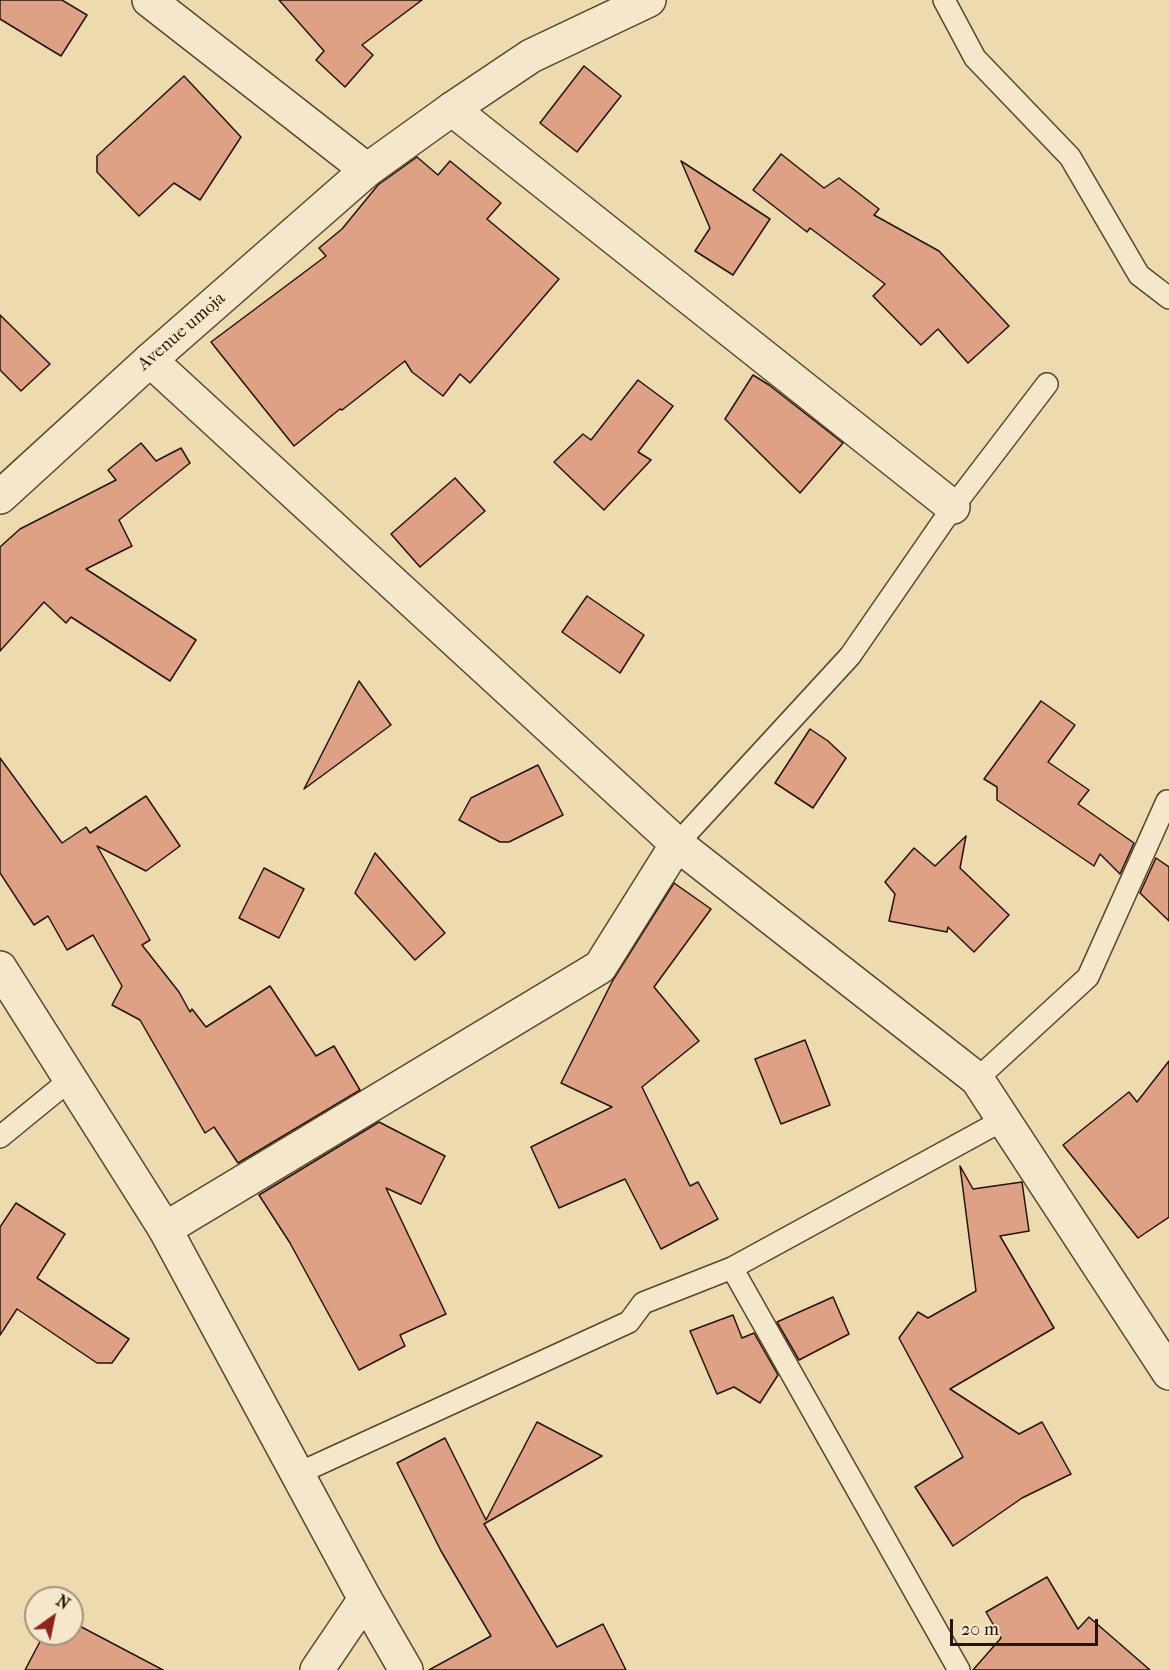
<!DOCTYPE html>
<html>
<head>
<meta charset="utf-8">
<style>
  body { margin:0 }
  #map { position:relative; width:1169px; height:1670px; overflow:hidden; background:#eedaaf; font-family:"IM FELL French Canon",serif }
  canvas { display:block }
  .north { position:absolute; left:24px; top:1586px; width:60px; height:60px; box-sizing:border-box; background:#f4e7cb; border:2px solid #a1937c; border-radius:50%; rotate:33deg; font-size:16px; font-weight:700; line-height:24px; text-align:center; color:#251406 }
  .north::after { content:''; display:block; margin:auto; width:21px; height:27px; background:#8f2418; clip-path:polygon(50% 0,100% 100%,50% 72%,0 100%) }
  .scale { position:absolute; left:950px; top:1619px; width:148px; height:27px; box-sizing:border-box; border:3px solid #251406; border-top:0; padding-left:8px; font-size:18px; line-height:21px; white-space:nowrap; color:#251406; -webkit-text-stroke:4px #f4e7cb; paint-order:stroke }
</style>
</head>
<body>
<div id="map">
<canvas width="1169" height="1670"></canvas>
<div class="north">N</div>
<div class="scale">20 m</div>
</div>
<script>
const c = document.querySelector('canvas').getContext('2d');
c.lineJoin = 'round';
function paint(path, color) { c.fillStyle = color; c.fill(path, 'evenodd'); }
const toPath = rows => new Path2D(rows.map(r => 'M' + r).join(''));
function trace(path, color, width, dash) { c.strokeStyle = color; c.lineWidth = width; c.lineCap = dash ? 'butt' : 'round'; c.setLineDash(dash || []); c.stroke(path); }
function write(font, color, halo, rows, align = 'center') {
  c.font = font + ' "IM FELL French Canon",serif'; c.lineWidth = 5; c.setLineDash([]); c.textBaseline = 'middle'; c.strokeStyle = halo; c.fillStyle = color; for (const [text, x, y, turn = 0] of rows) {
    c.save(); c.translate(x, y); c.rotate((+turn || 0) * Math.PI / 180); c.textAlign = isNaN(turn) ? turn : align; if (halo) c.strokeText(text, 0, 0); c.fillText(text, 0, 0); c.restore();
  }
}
const building = toPath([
  [0,0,62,0,87,15,61,56,0,19,0,0],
  [279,0,422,0,362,45,373,55,345,87,316,60,324,51,279,0],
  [584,66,621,96,577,152,540,123,584,66],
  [184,76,241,137,200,200,174,183,139,216,97,172,97,156,184,76],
  [781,154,824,188,839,178,879,209,874,215,939,251,1009,326,968,363,938,329,921,345,873,296,885,284,810,228,807,232,753,190,781,154],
  [417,157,438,175,450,161,501,203,487,219,559,279,470,383,460,374,443,396,412,372,405,361,342,410,340,409,294,446,211,342,326,256,319,248,342,229,378,185,417,157],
  [681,161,770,219,733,275,695,251,710,228,681,161],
  [0,315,50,364,21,391,0,370,0,315],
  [753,375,769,385,843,443,800,493,725,419,753,375],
  [638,380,673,406,638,452,651,460,604,510,554,462,583,434,591,440,638,380],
  [141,443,156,461,181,448,190,463,119,520,132,546,86,569,196,640,170,681,71,617,66,623,44,602,0,651,0,547,20,529,116,480,108,470,141,443],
  [455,478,485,511,420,567,391,534,455,478],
  [587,596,644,635,620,673,562,632,587,596],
  [359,681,391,725,304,789,359,681],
  [1041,701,1075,725,1048,762,1089,790,1078,804,1134,843,1120,874,1100,854,1094,866,997,800,997,787,984,779,1041,701],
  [810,729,828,741,846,758,813,808,775,783,810,729],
  [0,758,62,843,86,827,90,833,146,796,180,846,146,871,97,846,150,940,142,945,179,992,190,1012,192,1009,206,1027,270,986,316,1056,334,1046,360,1090,238,1163,214,1127,205,1133,140,1020,112,1005,122,986,93,935,67,950,48,916,34,925,0,873,0,758],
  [538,765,563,815,509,842,500,842,459,820,471,798,538,765],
  [966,836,960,868,1009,915,974,952,948,927,947,932,889,921,895,894,885,882,914,848,935,866,966,836],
  [375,853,445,933,415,960,355,893,375,853],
  [1156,858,1169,867,1169,921,1140,893,1156,858],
  [264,868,304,889,279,938,239,918,264,868],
  [674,883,711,909,654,987,699,1041,642,1087,690,1186,698,1182,718,1219,661,1249,625,1179,559,1208,531,1147,612,1107,561,1083,613,980,674,883],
  [805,1040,830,1105,781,1124,755,1059,805,1040],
  [1169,1061,1169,1217,1138,1238,1063,1145,1129,1092,1137,1102,1169,1061],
  [379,1122,445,1156,421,1204,386,1188,446,1314,400,1335,405,1346,359,1370,290,1243,259,1195,379,1122],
  [960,1166,973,1189,1022,1182,1029,1231,1000,1236,1054,1328,950,1389,1019,1434,1042,1422,1071,1474,1022,1498,953,1546,915,1487,963,1457,899,1338,918,1312,928,1318,976,1291,960,1166],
  [16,1203,65,1234,37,1278,129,1339,112,1363,97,1363,17,1309,0,1335,0,1227,16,1203],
  [833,1297,849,1334,799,1360,777,1322,833,1297],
  [733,1315,742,1338,754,1333,778,1375,760,1403,734,1387,717,1394,690,1331,733,1315],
  [537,1422,602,1456,484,1524,557,1647,603,1624,626,1670,429,1670,491,1636,441,1551,397,1463,445,1438,486,1520,537,1422],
  [1047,1577,1078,1629,1089,1617,1150,1670,973,1670,1001,1638,986,1612,1047,1577],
  [72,1622,163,1670,25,1670,44,1634,72,1634,72,1622]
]);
paint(building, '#dea186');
trace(building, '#251406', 1.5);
const service = toPath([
  [944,0,975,58,1070,157,1139,275,1169,298],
  [677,844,850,656,953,507,1047,384],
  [977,1079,1088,977,1167,801],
  [0,1137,71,1079],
  [732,1268,959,1670],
  [297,1474,629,1322,643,1303,732,1268,1003,1120]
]);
const minor = toPath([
  [149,0,367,170],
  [452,109,953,507],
  [150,360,677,844,977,1079,1169,1373],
  [165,1229,600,967,677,844],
  [317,1670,365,1599]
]);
const tertiary = toPath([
  [0,497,150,360,367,170,452,109,531,56,649,0],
  [0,968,165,1229,365,1599,406,1670]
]);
trace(service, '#574630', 24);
trace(minor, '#574630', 36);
trace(tertiary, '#574630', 36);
trace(service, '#f4e7cb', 21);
trace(minor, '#f4e7cb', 33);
trace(tertiary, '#f4e7cb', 33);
write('18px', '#251406', '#f4e7cb', [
  ["Avenue umoja",182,332,-41]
]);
</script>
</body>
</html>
